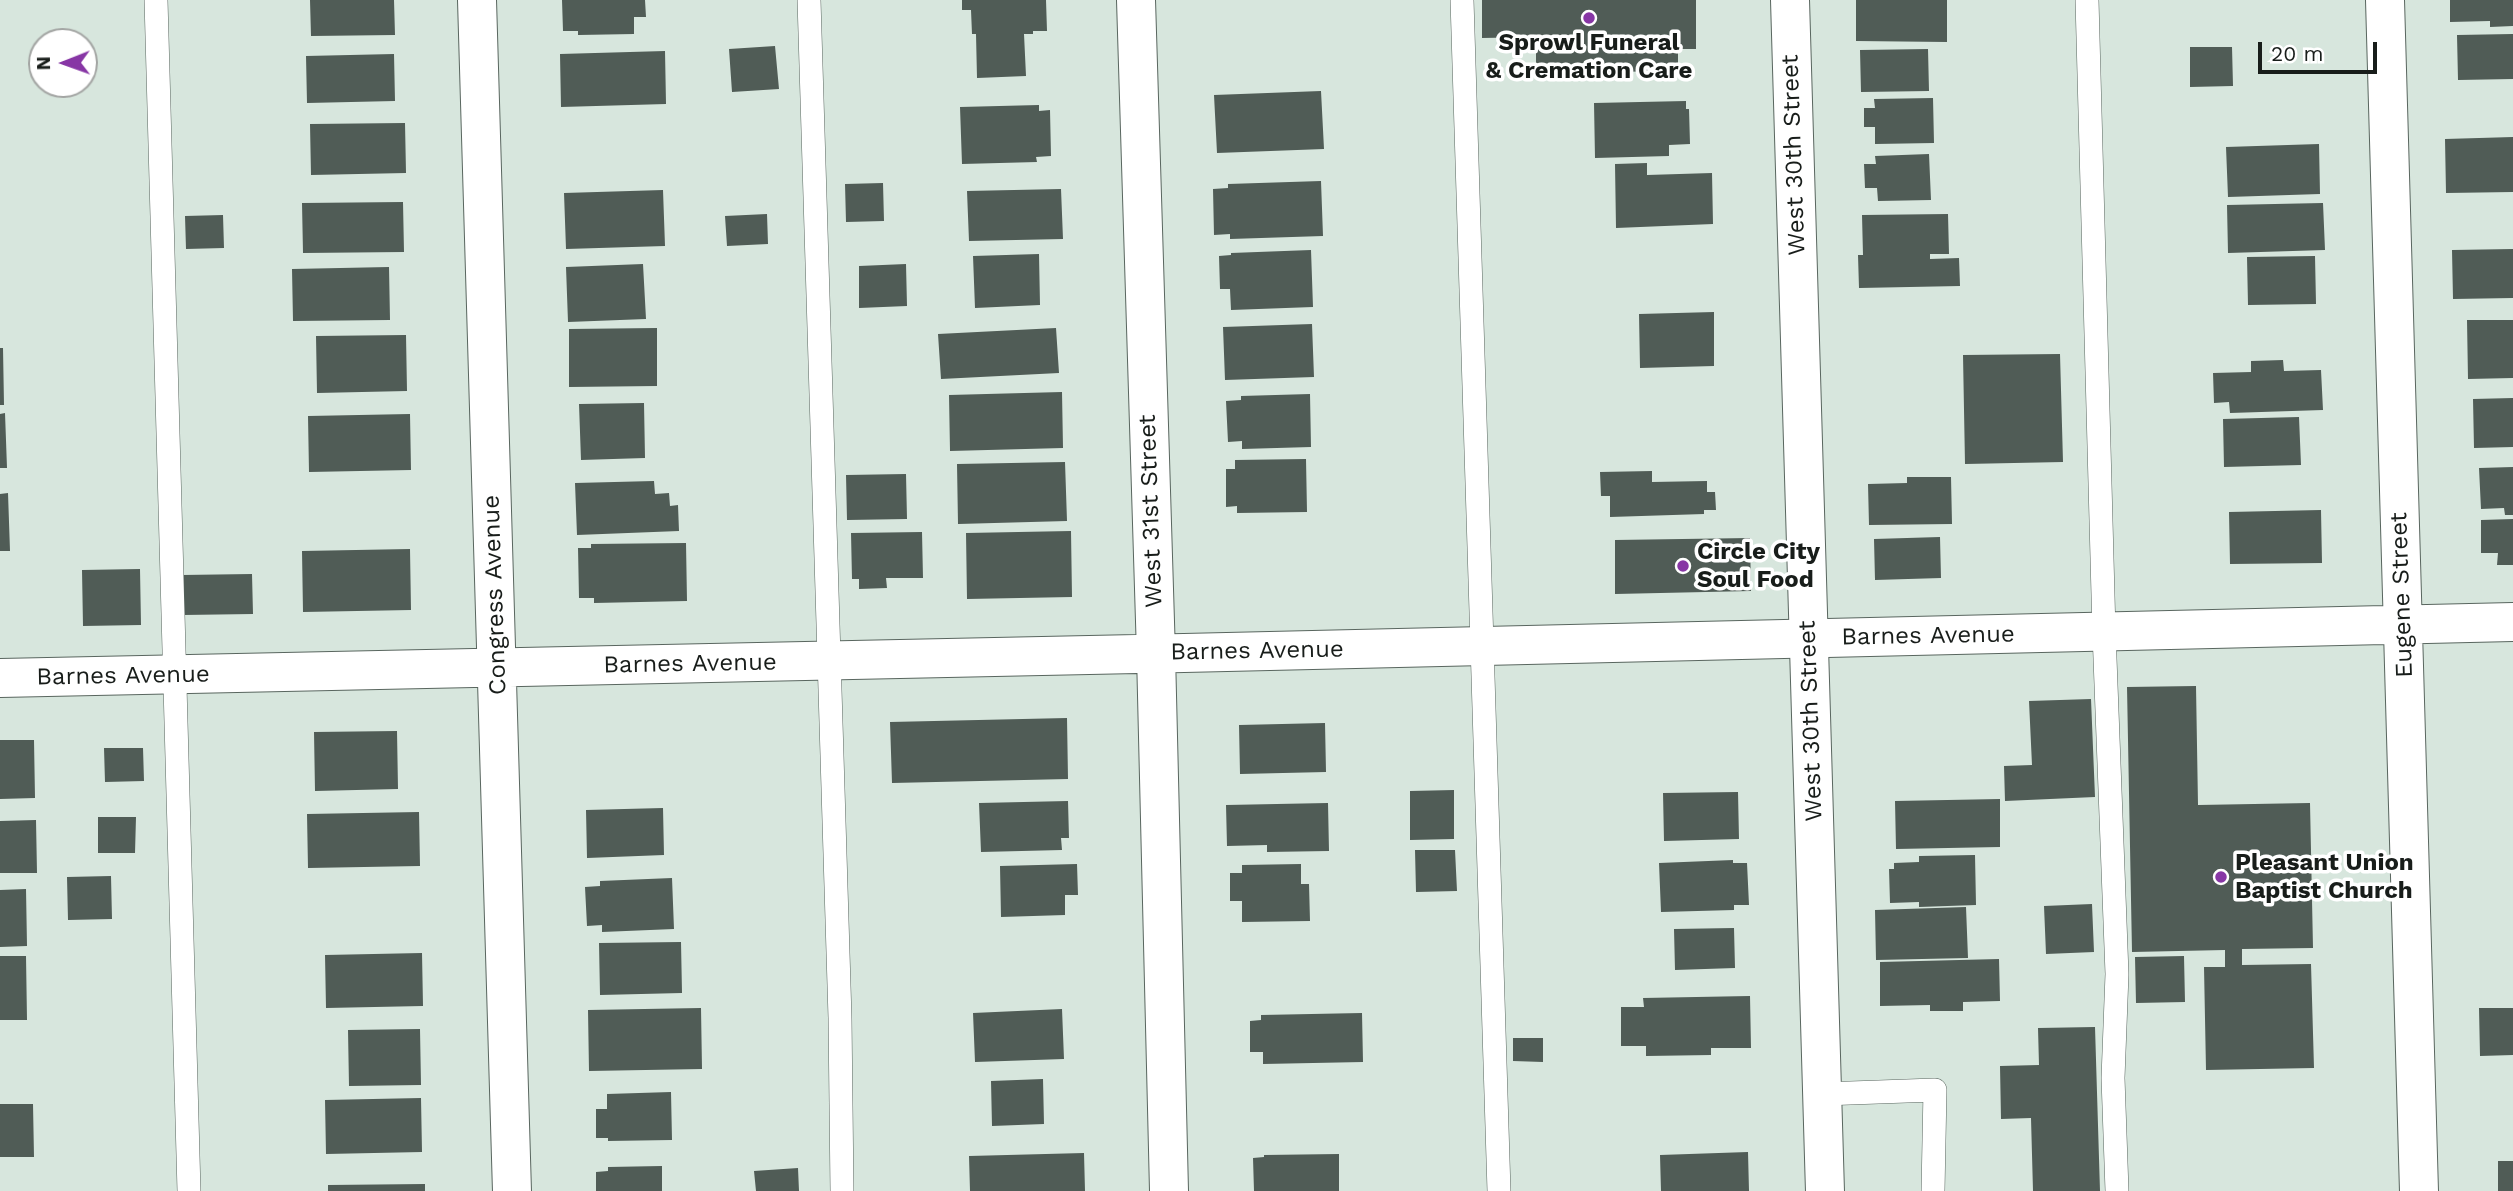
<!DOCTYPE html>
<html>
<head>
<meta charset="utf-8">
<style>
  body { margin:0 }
  #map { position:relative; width:2513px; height:1191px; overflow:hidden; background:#d7e6dd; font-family:"Work Sans",sans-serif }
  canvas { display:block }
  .north { position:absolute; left:28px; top:28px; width:70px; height:70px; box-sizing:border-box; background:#fff; border:2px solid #a3a5a3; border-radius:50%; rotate:269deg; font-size:19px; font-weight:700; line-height:28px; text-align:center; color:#181d1a }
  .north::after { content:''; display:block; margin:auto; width:24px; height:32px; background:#8736a5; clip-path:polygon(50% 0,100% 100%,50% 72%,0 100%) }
  .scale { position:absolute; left:2258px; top:42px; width:119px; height:32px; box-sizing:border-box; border:4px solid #181d1a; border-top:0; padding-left:9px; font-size:21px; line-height:24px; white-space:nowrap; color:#181d1a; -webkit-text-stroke:5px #fff; paint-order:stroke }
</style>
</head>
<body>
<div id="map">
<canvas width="2513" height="1191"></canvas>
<div class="north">N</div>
<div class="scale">20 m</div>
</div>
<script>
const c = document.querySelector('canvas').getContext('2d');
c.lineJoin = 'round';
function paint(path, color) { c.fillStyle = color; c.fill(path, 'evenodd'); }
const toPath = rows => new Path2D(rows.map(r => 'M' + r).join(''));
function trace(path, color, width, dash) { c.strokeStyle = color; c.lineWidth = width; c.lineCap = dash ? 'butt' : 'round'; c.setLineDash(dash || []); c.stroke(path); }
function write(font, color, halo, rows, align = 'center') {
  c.font = font + ' "Work Sans",sans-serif'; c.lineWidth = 7; c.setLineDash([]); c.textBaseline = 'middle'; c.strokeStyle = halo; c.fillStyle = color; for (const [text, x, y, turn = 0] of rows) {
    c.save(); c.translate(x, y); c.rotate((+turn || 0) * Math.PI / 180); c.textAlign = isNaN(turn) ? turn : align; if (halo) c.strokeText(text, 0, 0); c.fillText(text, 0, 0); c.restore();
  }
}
paint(toPath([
  [310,0,394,0,395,35,311,36],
  [562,0,645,0,646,17,634,17,634,34,578,35,578,31,563,31],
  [962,0,1046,0,1047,31,1033,31,1033,34,1024,34,1026,76,977,78,976,34,972,34,971,10,962,10],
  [1482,0,1696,0,1696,49,1678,49,1678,71,1536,73,1536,37,1482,38],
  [1856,0,1947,0,1947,42,1856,41],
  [2450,0,2513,0,2513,26,2490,27,2490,21,2450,22],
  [2513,34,2513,79,2458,80,2457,35],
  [775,46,779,89,732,92,729,49],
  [2190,47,2232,47,2233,86,2190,87],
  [1928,49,1929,91,1861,92,1860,50],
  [665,51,666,104,561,107,560,54],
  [394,54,395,101,307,103,306,56],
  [1321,91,1324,149,1217,153,1214,95],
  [1933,98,1934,143,1875,144,1875,127,1864,127,1864,108,1875,108,1874,99],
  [1686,101,1686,109,1689,109,1690,144,1669,145,1669,156,1595,158,1594,103],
  [1039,105,1039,111,1050,110,1051,156,1036,157,1037,162,962,164,960,107],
  [405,123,406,173,311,175,310,124],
  [2513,137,2513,192,2446,193,2445,139],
  [2319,144,2320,194,2228,197,2226,147],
  [1929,154,1931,200,1878,201,1877,188,1865,188,1864,164,1876,164,1875,156],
  [1647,163,1647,175,1712,173,1713,224,1616,228,1615,164],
  [1321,181,1323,236,1230,239,1230,234,1214,235,1213,189,1228,188,1228,184],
  [883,183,884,221,846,222,845,184],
  [1061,189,1063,239,969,241,967,191],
  [663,190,665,246,566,249,564,193],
  [403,202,404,252,303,253,302,203],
  [2323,203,2325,250,2228,253,2227,205],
  [767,214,768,244,727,246,725,216],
  [1948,214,1949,254,1930,254,1930,259,1959,258,1960,286,1859,288,1858,255,1863,255,1862,215],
  [223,215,224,248,186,249,185,216],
  [2513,249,2513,298,2453,299,2452,250],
  [1311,250,1313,307,1231,310,1230,289,1220,289,1219,256,1231,255,1231,253],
  [1039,254,1040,305,975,308,973,256],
  [2315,256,2316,304,2248,305,2247,257],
  [643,264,646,319,568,322,566,267],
  [906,264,907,306,859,308,859,266],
  [389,267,390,320,293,321,292,269],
  [1714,312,1714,366,1640,368,1639,314],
  [2467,320,2513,320,2513,378,2468,379],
  [1312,324,1314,377,1225,380,1223,327],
  [657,328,657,386,569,387,569,329],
  [1056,328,1059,373,941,379,938,334],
  [406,335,407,391,317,393,316,336],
  [0,348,3,348,4,405,0,405],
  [2060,354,2063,462,1965,464,1963,355],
  [2283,360,2284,371,2321,370,2323,410,2230,413,2229,402,2214,403,2213,373,2251,372,2251,361],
  [1062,392,1063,448,950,451,949,395],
  [1310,394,1311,447,1242,449,1242,441,1228,442,1226,401,1241,400,1241,396],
  [2513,398,2513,447,2474,448,2473,399],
  [644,403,645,458,581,460,579,404],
  [5,413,7,468,0,468,0,414],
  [410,414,411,470,309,472,308,416],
  [2299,417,2301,465,2224,467,2223,419],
  [1306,459,1307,512,1237,513,1237,506,1226,507,1226,469,1235,469,1235,460],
  [1065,462,1067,521,958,524,957,464],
  [2513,467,2513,515,2505,515,2504,508,2481,509,2479,468],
  [1652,471,1652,482,1707,481,1707,492,1715,492,1716,510,1704,510,1704,514,1610,517,1610,496,1601,496,1600,472],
  [906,474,907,519,847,520,846,475],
  [1907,477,1951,477,1952,524,1869,525,1868,484,1907,483],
  [654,481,655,494,669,493,670,506,678,505,679,531,577,535,575,483],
  [8,493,10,551,0,551,0,494],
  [2321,510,2322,563,2230,564,2229,512],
  [2513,519,2513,565,2497,565,2498,553,2481,553,2481,520],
  [1071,531,1072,597,967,599,966,533],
  [922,532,923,578,886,578,887,588,859,589,859,579,852,579,851,533],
  [1940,537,1941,578,1875,580,1874,539],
  [1750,538,1751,591,1615,594,1615,540],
  [686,543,687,601,594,603,594,598,579,598,578,548,591,548,591,544],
  [410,549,411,610,303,612,302,551],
  [140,569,141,625,83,626,82,570],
  [252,574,253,614,183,615,182,575],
  [2196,686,2198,805,2310,803,2313,948,2242,949,2242,965,2311,964,2314,1068,2206,1070,2204,967,2225,967,2225,950,2132,952,2127,687],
  [2091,699,2095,797,2005,801,2004,766,2032,765,2029,701],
  [1067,718,1068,779,892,783,890,722],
  [1325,723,1326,772,1240,774,1239,725],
  [397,731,398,789,315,791,314,732],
  [0,740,34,740,35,798,0,799],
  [104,748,143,748,144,781,105,782],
  [1454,790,1454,839,1410,840,1410,791],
  [1738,792,1739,839,1664,841,1663,793],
  [2000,799,2000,847,1896,849,1895,801],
  [1068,801,1069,838,1061,838,1062,850,981,852,979,803],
  [1328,803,1329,851,1267,852,1267,845,1227,846,1226,805],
  [663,808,664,855,587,858,586,810],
  [419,812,420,866,308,868,307,814],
  [98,817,136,817,135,853,98,853],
  [36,820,37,873,0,873,0,821],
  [1415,850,1455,850,1457,891,1416,892],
  [1975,855,1976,905,1919,907,1919,902,1890,903,1889,869,1894,869,1894,863,1919,862,1919,856],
  [1733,860,1733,863,1747,863,1749,905,1734,905,1734,910,1661,912,1659,863],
  [1077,864,1078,895,1065,895,1065,915,1001,917,1000,866],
  [1301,864,1301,884,1309,884,1310,921,1242,922,1242,901,1230,901,1230,873,1242,873,1242,865],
  [111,876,112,919,68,920,67,877],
  [672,878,674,929,602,932,602,925,587,926,585,887,600,886,600,881],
  [26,889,27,946,0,947,0,890],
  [2092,904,2094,952,2046,954,2044,906],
  [1966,907,1968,958,1876,960,1875,910],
  [1734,928,1735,968,1675,970,1674,929],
  [681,942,682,993,600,995,599,943],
  [422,953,423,1006,326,1008,325,955],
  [0,956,26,956,27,1020,0,1020],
  [2184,956,2185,1002,2136,1003,2135,957],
  [1999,959,2000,1001,1963,1002,1963,1011,1930,1011,1930,1005,1880,1006,1880,962],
  [1750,996,1751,1048,1711,1048,1711,1055,1646,1056,1646,1046,1621,1046,1621,1007,1644,1007,1643,998],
  [701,1008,702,1069,589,1071,588,1010],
  [2479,1008,2513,1008,2513,1055,2480,1056],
  [1062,1009,1064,1059,975,1062,973,1013],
  [1362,1013,1363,1062,1263,1064,1263,1052,1250,1052,1250,1021,1261,1020,1261,1015],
  [2095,1027,2100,1191,2033,1191,2031,1118,2001,1119,2000,1066,2039,1065,2038,1028],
  [420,1029,421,1085,349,1086,348,1030],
  [1513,1038,1543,1038,1543,1062,1513,1061],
  [1043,1079,1044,1124,992,1126,991,1081],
  [671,1092,672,1140,608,1141,608,1138,596,1138,596,1109,607,1109,607,1094],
  [421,1098,422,1152,326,1154,325,1100],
  [0,1104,33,1104,34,1157,0,1157],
  [1748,1152,1749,1191,1661,1191,1660,1155],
  [1084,1153,1085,1191,970,1191,969,1156],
  [1339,1154,1339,1191,1254,1191,1253,1158,1264,1157,1264,1155],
  [2498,1161,2513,1161,2513,1191,2498,1191],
  [662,1166,662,1191,596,1191,596,1172,608,1171,608,1167],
  [798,1168,799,1191,756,1191,754,1171],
  [425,1184,425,1191,328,1191,328,1185]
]), '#505c56');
const service = toPath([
  [156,0,189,1191],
  [809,0,840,1018,842,1191],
  [1462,0,1499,1191],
  [2087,0,2104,632,2117,974,2113,1078,2117,1191],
  [1822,1094,1935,1090,1933,1191]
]);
const minor = toPath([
  [477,0,512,1191],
  [1136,0,1156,654,1169,1191],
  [2385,0,2419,1191],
  [0,678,1184,653,2513,622]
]);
const secondary = toPath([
  [1790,0,1825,1191]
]);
trace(service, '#59665f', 24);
trace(minor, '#59665f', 40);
trace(secondary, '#59665f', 40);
trace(service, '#fff', 23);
trace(minor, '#fff', 38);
trace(secondary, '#fff', 38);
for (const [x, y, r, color] of [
  [1589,18,7,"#8736a5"],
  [1683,566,7,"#8736a5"],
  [2221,877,7,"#8736a5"]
]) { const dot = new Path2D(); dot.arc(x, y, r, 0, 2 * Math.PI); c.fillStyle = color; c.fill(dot); trace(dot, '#fff', 2.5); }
write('bold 24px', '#181d1a', '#fff', [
  ["Sprowl Funeral",1589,43,"center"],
  ["& Cremation Care",1589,71,"center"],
  ["Circle City",1697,552],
  ["Soul Food",1697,580],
  ["Pleasant Union",2235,863],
  ["Baptist Church",2235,891]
], 'left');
write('24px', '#181d1a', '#fff', [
  ["West 30th Street",1794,155,-92],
  ["West 31st Street",1151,511,-92],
  ["Congress Avenue",495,595,-92],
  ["Eugene Street",2402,595,-92],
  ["Barnes Avenue",1928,636,-1],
  ["Barnes Avenue",1257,651,-1],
  ["Barnes Avenue",690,664,-1],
  ["Barnes Avenue",123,676,-1],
  ["West 30th Street",1811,721,-92]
]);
</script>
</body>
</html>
